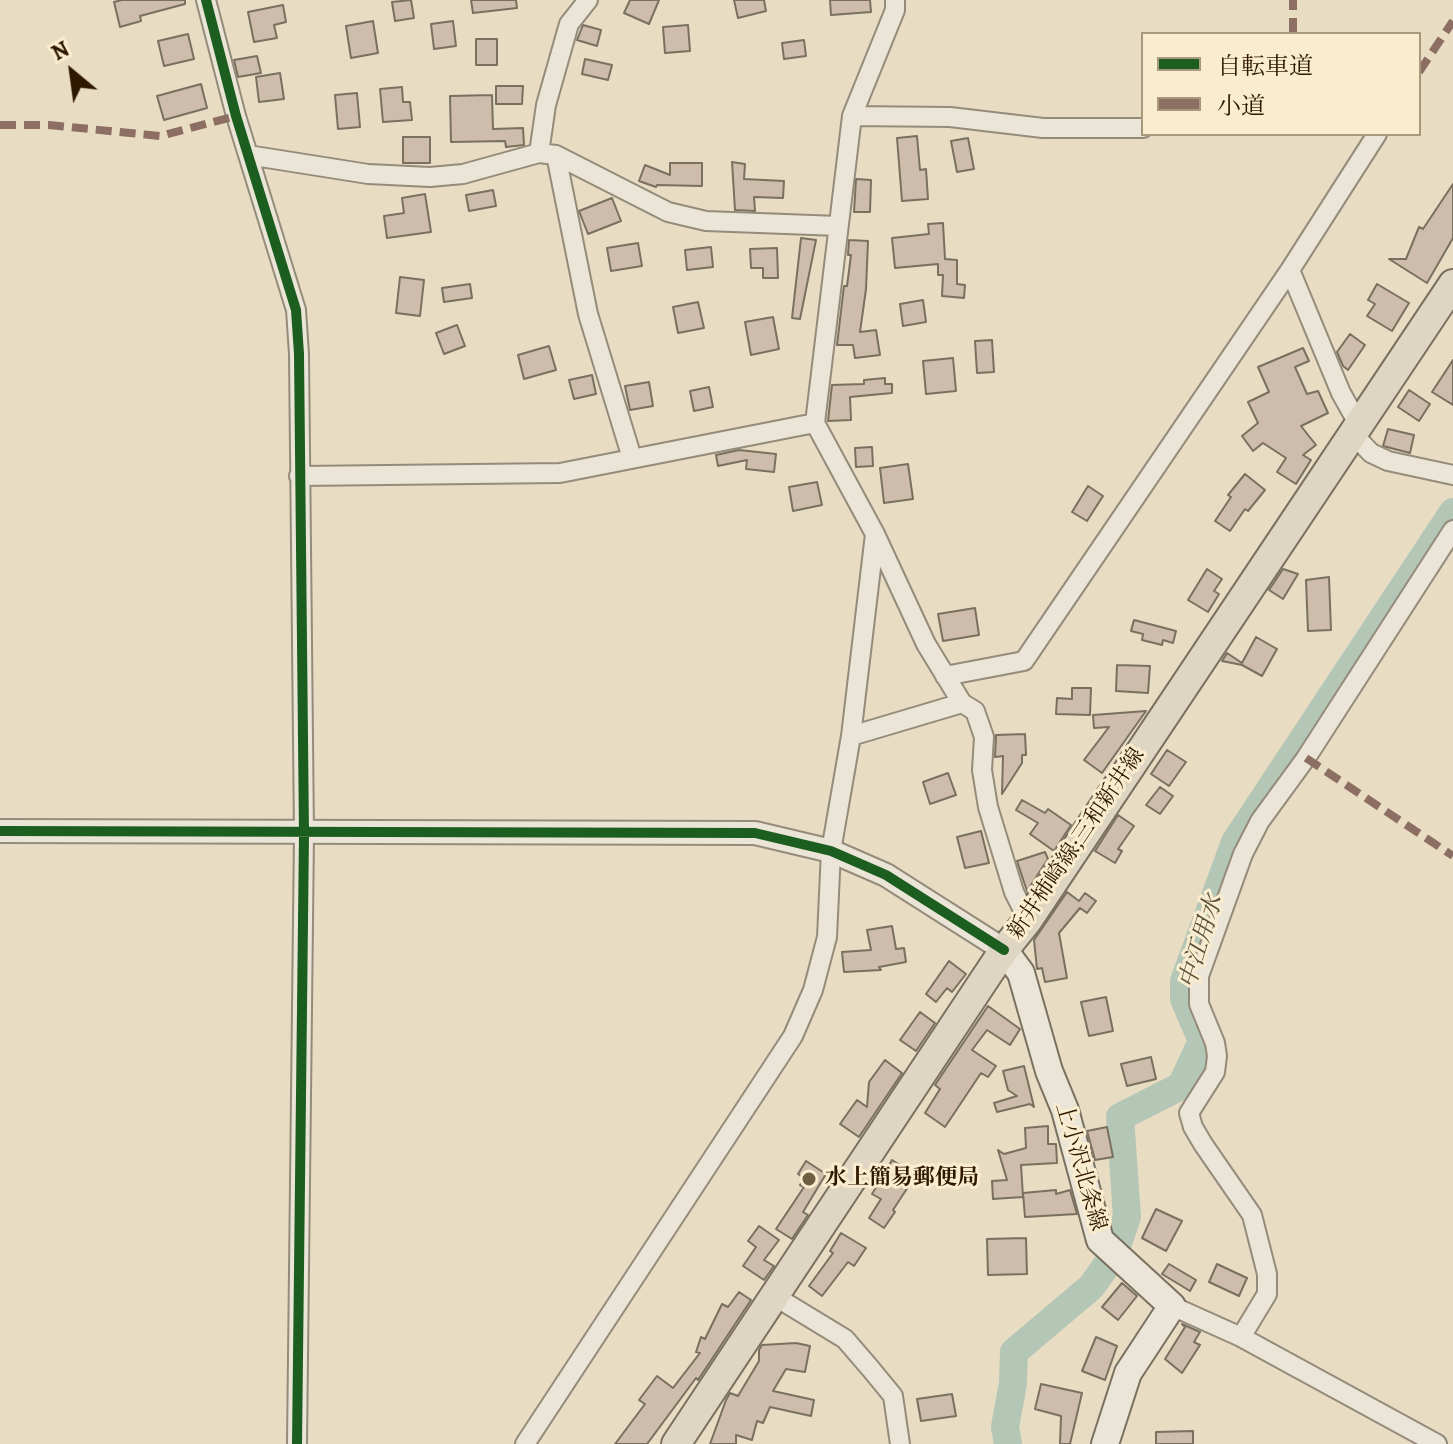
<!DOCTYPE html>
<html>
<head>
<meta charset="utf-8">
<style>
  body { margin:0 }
  #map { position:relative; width:1453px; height:1444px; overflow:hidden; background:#e8dcc3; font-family:Alegreya,"Noto Serif JP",serif }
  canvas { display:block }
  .legend { position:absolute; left:1141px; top:32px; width:280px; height:104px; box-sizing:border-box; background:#faecce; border:2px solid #a8987c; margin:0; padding:10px 14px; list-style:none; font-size:24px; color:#2e1900 }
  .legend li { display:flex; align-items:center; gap:16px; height:40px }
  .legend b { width:40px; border:2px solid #a8987c }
  .north { position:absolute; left:32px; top:32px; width:80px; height:80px; -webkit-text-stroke:6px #faecce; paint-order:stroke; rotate:331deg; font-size:22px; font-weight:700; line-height:32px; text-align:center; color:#2e1900 }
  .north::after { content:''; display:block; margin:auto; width:28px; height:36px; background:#2e1900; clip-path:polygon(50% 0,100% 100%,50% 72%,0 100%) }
</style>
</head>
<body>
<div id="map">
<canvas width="1453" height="1444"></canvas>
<ul class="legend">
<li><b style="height:10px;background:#1b5e20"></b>自転車道</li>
<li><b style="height:10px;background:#8d6e63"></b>小道</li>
</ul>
<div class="north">N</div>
</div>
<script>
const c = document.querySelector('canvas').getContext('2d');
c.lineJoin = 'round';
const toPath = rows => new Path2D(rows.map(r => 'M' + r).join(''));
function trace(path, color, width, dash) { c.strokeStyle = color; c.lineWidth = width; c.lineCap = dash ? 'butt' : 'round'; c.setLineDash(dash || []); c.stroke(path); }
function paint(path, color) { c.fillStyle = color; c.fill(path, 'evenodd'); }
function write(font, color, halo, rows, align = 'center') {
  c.font = font + ' Alegreya,"Noto Serif JP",serif'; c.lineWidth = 6; c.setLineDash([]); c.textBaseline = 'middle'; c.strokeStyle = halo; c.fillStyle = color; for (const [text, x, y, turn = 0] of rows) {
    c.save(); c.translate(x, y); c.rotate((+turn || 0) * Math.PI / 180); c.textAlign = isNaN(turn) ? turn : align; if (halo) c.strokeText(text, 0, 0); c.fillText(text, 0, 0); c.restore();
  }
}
trace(toPath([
  [1008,1444,1005,1427,1013,1383,1014,1352,1091,1287,1114,1255,1127,1217,1120,1117,1181,1086,1202,1041,1184,999,1184,981,1235,842,1453,512]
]), '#b4c6b5', 28);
const building = toPath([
  [122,0,185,0,185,4,140,16,141,21,120,27,114,2,122,0],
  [411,0,414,18,395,21,392,2,411,0],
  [471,0,516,0,517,8,473,13,471,0],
  [630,0,659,0,649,24,624,13,630,0],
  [734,0,764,0,766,11,738,18,734,0],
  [830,0,870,0,871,12,831,15,830,0],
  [283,5,286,22,274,25,277,38,254,42,248,12,283,5],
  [373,21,378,53,351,58,346,26,373,21],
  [453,21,456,46,434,49,431,24,453,21],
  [583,25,601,30,597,46,577,40,583,25],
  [688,25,690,51,665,53,663,27,688,25],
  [188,34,194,59,164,66,158,41,188,34],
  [476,39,497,39,497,65,476,65,476,39],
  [804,40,806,56,784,59,782,43,804,40],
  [257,56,261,73,238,77,234,60,257,56],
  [585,59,612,65,608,80,582,74,585,59],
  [280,73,284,99,259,102,256,77,280,73],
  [201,84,207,108,164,120,157,96,201,84],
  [496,86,523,86,522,104,496,104,496,86],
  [402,87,403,102,410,102,412,120,383,122,380,89,402,87],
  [357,93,360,127,338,129,335,95,357,93],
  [492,95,493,129,523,128,524,145,506,147,505,141,451,142,450,96,492,95],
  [917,136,920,170,926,169,928,199,902,201,897,138,917,136],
  [403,137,430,137,430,163,403,163,403,137],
  [968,138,974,169,957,172,951,141,968,138],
  [732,162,745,164,744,179,784,181,783,198,754,197,755,211,735,210,732,162],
  [670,163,702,163,702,186,657,185,656,187,639,181,645,165,670,175,670,163],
  [856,179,871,180,870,212,854,212,856,179],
  [1453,184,1453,238,1427,283,1389,259,1406,259,1419,227,1423,229,1453,184],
  [493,190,496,206,469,211,466,195,493,190],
  [425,194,431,232,387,238,384,216,404,213,402,198,425,194],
  [612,198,621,221,588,234,579,211,612,198],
  [943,223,945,259,957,260,957,284,965,285,964,298,942,296,943,275,938,275,938,264,895,268,892,238,929,234,928,224,943,223],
  [801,238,816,240,800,319,792,318,801,238],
  [849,240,868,241,866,289,860,332,876,330,880,355,855,358,853,345,837,345,844,286,847,286,851,255,848,255,849,240],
  [638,243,642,266,611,271,607,248,638,243],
  [711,247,713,267,687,270,685,250,711,247],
  [777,248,778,278,763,278,763,268,751,268,750,249,777,248],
  [400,277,424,280,420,316,396,313,400,277],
  [470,284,472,298,444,302,442,288,470,284],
  [1377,284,1409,303,1392,331,1367,316,1375,304,1368,300,1377,284],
  [923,300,926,322,903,326,900,304,923,300],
  [698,302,704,328,678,333,673,307,698,302],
  [773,317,779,349,751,355,745,322,773,317],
  [457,325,465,346,444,354,436,333,457,325],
  [1350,334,1365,345,1348,370,1343,366,1337,352,1350,334],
  [992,340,994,372,977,373,975,341,992,340],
  [549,346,556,370,524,379,518,355,549,346],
  [1303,348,1309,361,1295,367,1307,394,1318,391,1328,413,1301,426,1316,445,1303,455,1311,460,1296,484,1277,472,1286,458,1263,443,1253,451,1242,436,1258,423,1248,402,1269,392,1258,367,1303,348],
  [953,358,956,391,926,394,923,361,953,358],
  [1453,360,1453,405,1432,392,1453,360],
  [592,375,596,394,574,399,569,380,592,375],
  [885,378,885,384,892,384,892,393,850,397,851,420,828,421,832,385,864,384,864,380,885,378],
  [649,382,653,406,630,410,625,386,649,382],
  [709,387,713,407,694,411,690,391,709,387],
  [1409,390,1430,404,1419,421,1398,407,1409,390],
  [1388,429,1414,435,1410,453,1383,446,1388,429],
  [872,447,873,466,856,467,855,448,872,447],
  [739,450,776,454,774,472,746,469,747,460,718,466,716,455,739,450],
  [908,464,913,499,884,503,880,468,908,464],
  [1245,474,1265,490,1248,511,1245,509,1230,531,1215,521,1231,497,1228,495,1245,474],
  [817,482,822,505,793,511,789,487,817,482],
  [1088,486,1103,496,1087,521,1072,512,1088,486],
  [1207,569,1222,579,1214,591,1219,594,1208,612,1188,600,1207,569],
  [1283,569,1298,574,1283,599,1269,590,1283,569],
  [1329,577,1331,630,1308,631,1306,580,1329,577],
  [975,608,979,635,943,641,938,614,975,608],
  [1134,620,1176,631,1173,643,1163,640,1162,645,1142,640,1143,634,1131,631,1134,620],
  [1256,637,1277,649,1262,676,1242,665,1222,661,1227,653,1242,663,1256,637],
  [1117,665,1150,666,1148,693,1116,691,1117,665],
  [1072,688,1091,688,1090,715,1056,714,1057,698,1072,699,1072,688],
  [1146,711,1102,773,1084,760,1109,727,1094,728,1093,715,1146,711],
  [1025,734,1026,755,1022,755,1022,763,1002,794,1003,756,995,757,996,735,1025,734],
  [1167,750,1186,762,1169,786,1151,774,1167,750],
  [948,773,956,795,930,804,923,782,948,773],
  [1160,787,1173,796,1160,814,1146,805,1160,787],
  [1022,800,1045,813,1048,809,1071,825,1054,851,1030,834,1038,823,1016,810,1022,800],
  [1118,815,1134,826,1118,849,1122,851,1115,863,1095,851,1118,815],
  [981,831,989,863,965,868,957,837,981,831],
  [1045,852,1048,859,1027,891,1017,861,1045,852],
  [1067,892,1079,901,1085,893,1096,901,1087,913,1080,908,1059,933,1067,978,1045,982,1042,968,1037,969,1034,940,1067,892],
  [892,926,896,949,904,948,906,962,879,967,881,970,844,972,842,952,871,950,867,930,892,926],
  [949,961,966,974,952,992,947,988,936,1002,926,994,949,961],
  [1106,997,1113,1031,1089,1036,1081,1002,1106,997],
  [988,1006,1020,1029,1010,1045,987,1030,972,1050,996,1066,988,1077,981,1073,945,1127,925,1113,940,1089,935,1085,988,1006],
  [920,1012,935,1023,916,1051,900,1040,920,1012],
  [1151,1057,1156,1079,1127,1086,1121,1064,1151,1057],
  [885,1060,902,1073,859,1137,840,1124,857,1100,867,1107,869,1082,885,1060],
  [1024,1066,1034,1107,1030,1104,997,1112,994,1103,1017,1096,1008,1090,1003,1071,1024,1066],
  [1048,1126,1048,1144,1056,1144,1057,1163,1021,1165,1023,1197,993,1199,992,1181,1007,1180,998,1150,1004,1154,1026,1148,1025,1128,1048,1126],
  [1107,1127,1113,1157,1095,1160,1087,1131,1107,1127],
  [892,1160,906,1169,901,1178,910,1184,893,1210,895,1212,884,1228,869,1218,881,1199,872,1194,892,1160],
  [806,1161,826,1174,803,1212,808,1215,792,1239,776,1229,804,1187,800,1185,804,1178,798,1174,806,1161],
  [1056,1190,1056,1194,1070,1190,1077,1214,1025,1217,1023,1193,1056,1190],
  [1156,1209,1182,1221,1166,1251,1142,1238,1156,1209],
  [759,1226,779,1240,764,1260,774,1266,764,1280,743,1266,756,1247,748,1241,759,1226],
  [841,1233,866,1248,854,1266,848,1262,822,1296,809,1286,833,1253,830,1251,841,1233],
  [1026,1238,1027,1274,988,1275,987,1239,1026,1238],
  [1169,1264,1196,1280,1190,1291,1162,1274,1169,1264],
  [1217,1264,1247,1278,1239,1296,1209,1282,1217,1264],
  [1122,1283,1137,1296,1118,1320,1102,1307,1122,1283],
  [739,1292,751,1300,698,1380,696,1378,647,1444,615,1444,645,1404,639,1400,657,1376,673,1388,700,1353,696,1352,701,1337,705,1339,722,1304,728,1307,739,1292],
  [1182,1324,1200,1332,1194,1342,1200,1345,1182,1373,1165,1359,1185,1327,1182,1324],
  [1096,1337,1117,1346,1105,1380,1082,1371,1096,1337],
  [796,1343,810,1346,805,1372,786,1369,773,1391,814,1400,811,1416,770,1407,763,1423,757,1421,752,1440,736,1435,736,1444,710,1444,726,1400,730,1393,738,1396,759,1361,759,1350,762,1345,796,1343],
  [1041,1384,1082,1393,1070,1444,1060,1444,1061,1416,1035,1409,1041,1384],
  [952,1394,956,1416,921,1421,917,1399,952,1394],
  [1193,1431,1193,1444,1156,1444,1156,1432,1193,1431]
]);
paint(building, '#cebdaa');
trace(building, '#797060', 2);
const minor = toPath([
  [206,0,236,116,296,310,299,354,304,834,297,1444],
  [895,0,895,10,852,116,815,423,875,534,926,644,962,703,975,711,984,737,982,770,988,807,1014,892,1028,920],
  [852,116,950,117,1043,128,1143,128],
  [539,153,546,105,569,24,588,0],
  [248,155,368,174,430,177,463,174,539,153,556,155,668,212,706,221,838,226],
  [556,155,588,314,632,458],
  [1290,270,1341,393,1359,425],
  [1353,434,1371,453,1388,461,1453,475],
  [299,476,560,473,815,423],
  [945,676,1024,661,1290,270,1377,134],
  [851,736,962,703],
  [776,1297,845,1339,870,1368,893,1396,900,1444],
  [1172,1306,1241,1337,1437,1444],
  [1241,1337,1267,1294,1267,1274,1252,1215,1203,1144,1193,1127,1189,1113,1215,1072,1217,1056,1215,1043,1199,1004,1199,976,1243,854,1260,821,1306,758,1453,530],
  [525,1444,793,1036,813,990,827,937,831,851,851,736,875,534]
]);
const tertiary = toPath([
  [0,831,755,833,831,851,886,875,1004,950]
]);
const secondary = toPath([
  [1004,950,1021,973,1049,1071,1065,1110,1100,1240,1172,1306,1128,1373,1105,1444]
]);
const primary = toPath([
  [676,1444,1004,950,1028,920,1453,284]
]);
trace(minor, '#948b7a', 22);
trace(tertiary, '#948b7a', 26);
trace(secondary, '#797060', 30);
trace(primary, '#797060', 32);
trace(minor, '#ebe5d8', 18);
trace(tertiary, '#ebe5d8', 22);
trace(secondary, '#ebe5d8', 26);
trace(primary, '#dfd5c3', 28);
trace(toPath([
  [1293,34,1293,0],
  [1419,72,1453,21],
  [0,125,49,125,160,136,236,116],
  [1306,758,1453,856]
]), '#8d6e63', 8, [16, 8]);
trace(toPath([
  [206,0,236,116,296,310,299,354,304,834,297,1444],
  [0,831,755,833,831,851,886,875,1004,950]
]), '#1b5e20', 10);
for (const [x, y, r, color] of [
  [809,1179,8,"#6f5d44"]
]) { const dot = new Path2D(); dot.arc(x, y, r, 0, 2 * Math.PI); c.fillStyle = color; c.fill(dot); trace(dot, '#faecce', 3); }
write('22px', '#2e1900', '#faecce', [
  ["新井柿崎線;三和新井線",1077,844,-56],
  ["上小沢北条線",1080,1167,74]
]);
write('bold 22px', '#2e1900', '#faecce', [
  ["水上簡易郵便局",825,1179]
], 'left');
write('italic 24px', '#55523d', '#faecce', [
  ["中江用水",1202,942,-73]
]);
</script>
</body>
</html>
